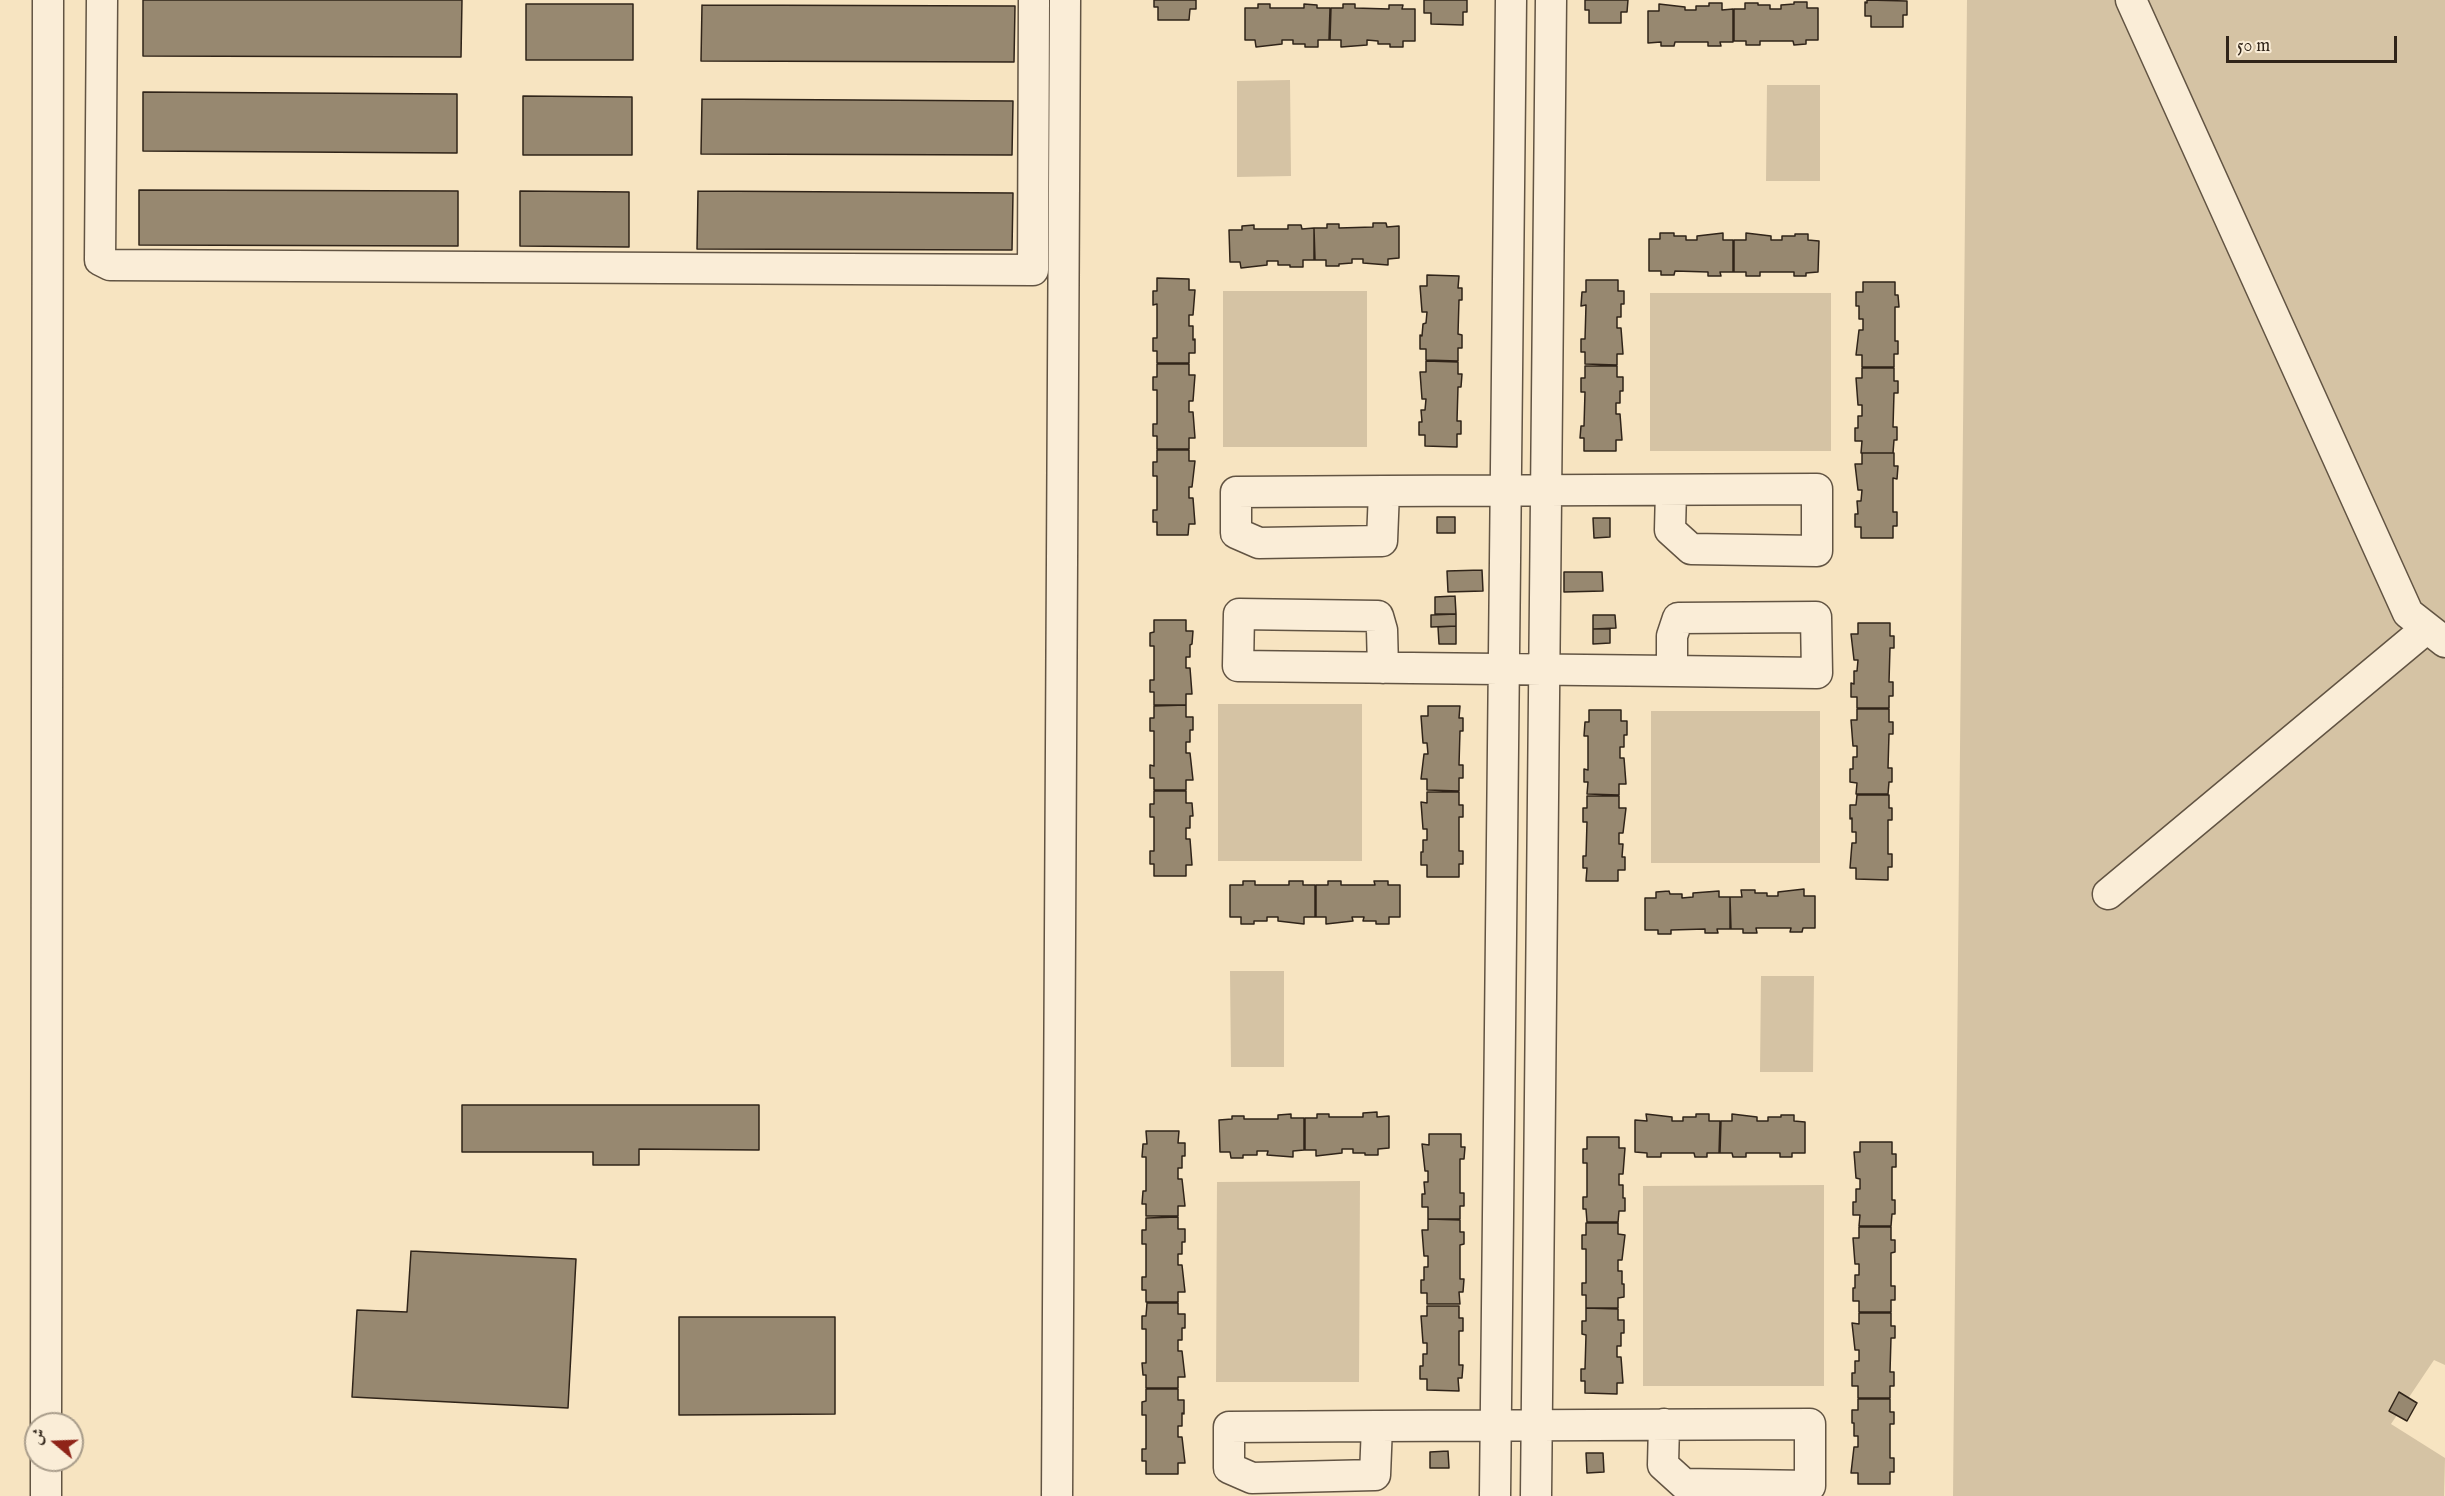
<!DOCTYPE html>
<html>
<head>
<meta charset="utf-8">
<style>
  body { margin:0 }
  #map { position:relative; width:2445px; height:1496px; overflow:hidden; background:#f7e4c1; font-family:"IM FELL English",Amiri,serif }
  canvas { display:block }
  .north { position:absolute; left:24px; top:1412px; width:60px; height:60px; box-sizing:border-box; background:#faedd7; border:2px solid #a99d8b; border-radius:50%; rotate:289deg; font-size:16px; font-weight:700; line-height:24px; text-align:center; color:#302419 }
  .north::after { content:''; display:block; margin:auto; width:21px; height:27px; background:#8f2418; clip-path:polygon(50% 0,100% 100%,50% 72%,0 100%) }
  .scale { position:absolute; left:2226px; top:36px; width:171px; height:27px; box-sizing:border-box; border:3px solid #302419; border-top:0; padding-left:8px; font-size:18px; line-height:21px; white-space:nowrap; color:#302419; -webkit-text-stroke:4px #faedd7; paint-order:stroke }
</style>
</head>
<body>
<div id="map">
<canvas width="2445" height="1496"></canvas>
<div class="north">ش</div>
<div class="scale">50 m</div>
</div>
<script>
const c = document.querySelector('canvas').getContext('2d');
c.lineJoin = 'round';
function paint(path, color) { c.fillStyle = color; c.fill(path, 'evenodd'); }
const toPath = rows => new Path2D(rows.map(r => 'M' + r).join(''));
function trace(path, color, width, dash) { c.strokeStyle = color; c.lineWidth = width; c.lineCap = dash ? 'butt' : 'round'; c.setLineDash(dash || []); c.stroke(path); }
paint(toPath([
  [1967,0,2445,0,2445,1365,2434,1360,2391,1424,2445,1458,2444,1496,1953,1496],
  [1290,80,1291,176,1237,177,1237,81],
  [1767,85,1820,85,1820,181,1766,181],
  [1223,291,1367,291,1367,447,1223,447],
  [1650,293,1831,293,1831,451,1650,451],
  [1218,704,1362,704,1362,861,1218,861],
  [1651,711,1820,711,1820,863,1651,863],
  [1230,971,1284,971,1284,1067,1231,1067],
  [1761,976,1814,976,1813,1072,1760,1072],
  [1360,1181,1359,1382,1216,1382,1217,1182],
  [1824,1185,1824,1386,1643,1386,1643,1186]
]), '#d5c3a4');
const building = toPath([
  [143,0,462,0,461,57,143,56,143,0],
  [1154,0,1196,0,1196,9,1190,9,1189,20,1158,20,1158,7,1154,7,1154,0],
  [1424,0,1467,0,1467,12,1463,12,1463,25,1431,24,1431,13,1424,13,1424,0],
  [1585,0,1628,0,1627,12,1621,12,1621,23,1589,23,1589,10,1585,10,1585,0],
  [1867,0,1907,1,1907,15,1903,15,1903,27,1871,27,1871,16,1865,16,1865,2,1867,3,1867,0],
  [1794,2,1807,2,1807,8,1818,8,1818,40,1806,40,1806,44,1794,45,1793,41,1760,41,1760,45,1746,45,1746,41,1734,41,1734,9,1745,9,1745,3,1758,3,1758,5,1770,5,1770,9,1781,9,1781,5,1794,4,1794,2],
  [1709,3,1722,3,1722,10,1733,9,1733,42,1720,42,1721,46,1708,46,1708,42,1675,42,1674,46,1661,46,1661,42,1648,43,1648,11,1659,11,1659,4,1685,7,1685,10,1696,10,1696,6,1709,6,1709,3],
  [526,4,633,4,633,60,526,60,526,4],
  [1258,4,1270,4,1270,8,1304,8,1304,4,1317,5,1317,8,1330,8,1329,40,1318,40,1318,47,1305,47,1305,44,1293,44,1293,40,1282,40,1282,44,1256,47,1255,40,1245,40,1245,8,1258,8,1258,4],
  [1343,4,1355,4,1355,8,1389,9,1389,5,1403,5,1402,9,1415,9,1415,41,1403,41,1403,47,1390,47,1390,44,1378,44,1378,41,1367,40,1367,45,1341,47,1341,40,1330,40,1331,8,1343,8,1343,4],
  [702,5,1015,6,1014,62,701,61,702,5],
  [143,92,457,94,457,153,143,151,143,92],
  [523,96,632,97,632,155,523,155,523,96],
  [702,99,1013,101,1012,155,701,154,702,99],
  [139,190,458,191,458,246,139,245,139,190],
  [520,191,629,192,629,247,520,246,520,191],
  [698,191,1013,193,1012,250,697,249,698,191],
  [1373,223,1386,223,1387,227,1399,226,1399,258,1388,259,1388,265,1363,263,1363,259,1352,259,1352,263,1339,264,1339,266,1326,266,1326,260,1315,260,1314,228,1327,228,1327,224,1339,224,1339,228,1373,227,1373,223],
  [1254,225,1254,229,1288,229,1288,225,1301,225,1302,229,1314,228,1314,260,1303,260,1303,267,1290,267,1290,265,1278,265,1278,261,1267,261,1267,265,1241,268,1240,262,1230,262,1229,230,1242,230,1242,226,1254,225],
  [1660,233,1674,233,1674,236,1686,236,1686,240,1697,240,1697,236,1723,233,1723,240,1733,240,1733,272,1720,272,1721,276,1708,276,1708,272,1675,271,1674,275,1661,275,1661,271,1649,271,1649,239,1660,239,1660,233],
  [1746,233,1771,236,1771,240,1782,240,1782,236,1795,236,1795,234,1808,234,1808,240,1819,241,1818,272,1806,273,1806,276,1794,276,1794,272,1760,272,1760,276,1746,276,1746,272,1734,272,1734,240,1746,240,1746,233],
  [1427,275,1459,276,1458,288,1462,288,1462,300,1459,300,1458,334,1462,335,1462,348,1458,348,1458,361,1426,360,1426,349,1420,349,1420,335,1422,336,1423,324,1426,323,1427,312,1422,312,1420,286,1427,286,1427,275],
  [1157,278,1189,279,1189,290,1195,290,1193,315,1189,315,1189,326,1193,326,1193,340,1195,339,1195,353,1189,353,1189,363,1157,363,1157,351,1153,351,1153,338,1157,338,1157,304,1153,305,1153,291,1157,291,1157,278],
  [1586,280,1618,280,1618,291,1624,291,1624,304,1621,304,1621,317,1617,317,1617,328,1621,328,1623,354,1617,354,1617,365,1585,364,1585,352,1581,352,1581,339,1585,339,1586,305,1581,306,1582,292,1586,292,1586,280],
  [1863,282,1895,282,1895,295,1898,295,1899,307,1895,307,1895,341,1898,341,1898,354,1894,354,1894,367,1862,367,1862,355,1856,355,1859,330,1863,330,1863,319,1859,319,1859,306,1856,306,1856,292,1863,292,1863,282],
  [1426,361,1458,362,1458,374,1462,374,1461,387,1458,387,1457,421,1461,421,1461,434,1457,434,1457,447,1425,446,1425,435,1419,435,1419,422,1422,422,1421,410,1425,410,1426,399,1422,399,1420,372,1426,372,1426,361],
  [1157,364,1189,364,1189,375,1195,375,1193,401,1189,401,1189,412,1193,412,1195,438,1189,438,1189,449,1157,449,1157,436,1153,436,1153,424,1157,424,1157,390,1153,390,1153,377,1157,377,1157,364],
  [1585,366,1617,366,1617,377,1623,377,1623,391,1620,391,1620,403,1616,403,1616,414,1620,414,1622,440,1616,440,1616,451,1584,451,1584,438,1580,438,1581,426,1584,426,1585,392,1581,392,1581,378,1585,378,1585,366],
  [1862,368,1894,368,1894,381,1898,381,1898,393,1894,393,1893,427,1897,427,1897,440,1894,440,1893,453,1861,453,1862,441,1855,441,1855,428,1858,428,1858,416,1862,416,1862,405,1858,405,1856,378,1862,378,1862,368],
  [1157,450,1189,450,1189,461,1195,461,1192,487,1189,487,1189,498,1193,498,1195,524,1189,524,1188,535,1157,535,1157,522,1153,522,1153,510,1157,510,1157,476,1153,476,1153,462,1157,462,1157,450],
  [1862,453,1894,453,1894,466,1898,466,1897,479,1893,478,1893,512,1897,512,1897,526,1893,526,1893,538,1861,538,1861,527,1855,527,1855,514,1858,514,1857,501,1861,501,1862,490,1858,490,1855,464,1862,464,1862,453],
  [1437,517,1455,517,1455,533,1437,533,1437,517],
  [1593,518,1610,518,1610,537,1594,538,1593,518],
  [1482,570,1483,591,1448,592,1447,571,1482,570],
  [1564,572,1602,572,1603,591,1564,592,1564,572],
  [1455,596,1456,614,1435,614,1435,597,1455,596],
  [1456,614,1456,626,1431,627,1431,615,1456,614],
  [1593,615,1615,615,1616,628,1593,629,1593,615],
  [1154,620,1186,620,1186,631,1193,631,1192,644,1190,645,1190,657,1186,657,1186,668,1190,668,1192,694,1186,694,1186,705,1154,705,1154,692,1150,692,1150,680,1154,680,1154,646,1150,646,1150,633,1154,632,1154,620],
  [1858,623,1890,623,1890,636,1894,636,1894,648,1890,648,1889,682,1893,682,1893,696,1889,696,1889,708,1857,708,1857,697,1851,697,1851,683,1854,684,1854,671,1857,671,1858,660,1854,660,1851,634,1858,634,1858,623],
  [1456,626,1456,644,1439,644,1438,627,1456,626],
  [1593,629,1610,629,1610,643,1593,644,1593,629],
  [1186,705,1186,717,1193,717,1193,730,1190,730,1190,742,1186,742,1186,753,1190,753,1193,780,1186,780,1186,790,1154,790,1154,778,1150,778,1150,765,1154,766,1154,731,1150,731,1150,718,1154,718,1154,706,1186,705],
  [1428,706,1460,706,1459,718,1463,718,1463,731,1460,731,1459,765,1463,765,1463,778,1459,778,1459,791,1427,790,1427,779,1421,779,1424,754,1428,754,1427,743,1423,743,1421,716,1428,716,1428,706],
  [1857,709,1889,709,1889,722,1893,722,1893,734,1889,734,1888,768,1892,768,1892,782,1889,782,1888,794,1856,794,1857,783,1850,782,1850,769,1853,769,1853,757,1857,757,1857,746,1853,746,1851,720,1857,720,1857,709],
  [1589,710,1621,710,1621,721,1627,721,1627,735,1624,735,1624,747,1620,747,1620,758,1624,758,1626,784,1619,784,1619,795,1587,794,1588,782,1584,782,1584,769,1588,770,1588,736,1584,736,1585,722,1589,722,1589,710],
  [1154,791,1186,791,1186,803,1192,803,1193,816,1190,816,1190,828,1186,828,1186,839,1190,839,1192,865,1186,865,1186,876,1154,876,1154,864,1150,864,1150,851,1154,851,1154,817,1150,817,1150,804,1154,804,1154,791],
  [1427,792,1459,792,1459,805,1463,805,1463,817,1459,817,1459,851,1463,851,1463,864,1459,864,1459,877,1427,877,1427,865,1421,865,1421,852,1423,852,1423,840,1427,840,1427,829,1423,829,1421,802,1427,803,1427,792],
  [1857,795,1889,795,1889,808,1892,808,1892,820,1888,820,1888,854,1892,854,1892,867,1888,867,1888,880,1856,879,1856,868,1850,868,1852,843,1856,843,1856,832,1852,832,1852,818,1850,819,1850,805,1856,805,1857,795],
  [1587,796,1619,796,1619,808,1626,808,1623,833,1619,833,1619,844,1623,844,1622,857,1625,857,1625,870,1618,870,1618,881,1586,881,1587,868,1583,868,1583,856,1586,856,1587,822,1583,822,1583,808,1587,808,1587,796],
  [1243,881,1255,881,1255,885,1289,885,1289,881,1303,881,1303,885,1315,885,1315,917,1304,917,1304,924,1278,921,1278,917,1267,917,1267,921,1254,921,1254,924,1241,924,1241,917,1230,917,1230,885,1243,885,1243,881],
  [1328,881,1341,881,1341,885,1375,885,1374,881,1388,881,1388,885,1400,885,1400,917,1389,917,1389,924,1376,924,1376,921,1363,921,1364,917,1352,917,1353,921,1326,924,1326,917,1316,917,1316,885,1328,885,1328,881],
  [1804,889,1804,896,1815,896,1815,928,1803,928,1802,932,1790,932,1791,928,1756,928,1757,933,1743,933,1743,929,1731,929,1730,897,1742,897,1741,890,1755,890,1755,893,1767,893,1767,896,1778,896,1778,892,1804,889],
  [1669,891,1670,894,1682,894,1682,898,1693,897,1693,893,1719,891,1719,897,1730,897,1730,929,1717,929,1718,933,1705,933,1705,929,1671,930,1671,934,1658,934,1658,930,1645,930,1645,898,1656,898,1656,892,1669,891],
  [462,1105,759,1105,759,1150,639,1149,639,1165,593,1165,593,1152,462,1152,462,1105],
  [1377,1112,1377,1117,1389,1116,1389,1148,1378,1149,1378,1155,1365,1155,1365,1153,1353,1153,1353,1149,1342,1149,1342,1153,1316,1156,1316,1150,1305,1150,1305,1118,1317,1118,1317,1114,1329,1114,1329,1117,1363,1117,1363,1113,1377,1112],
  [1291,1114,1291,1118,1304,1118,1304,1150,1293,1151,1293,1157,1267,1155,1268,1151,1257,1151,1257,1155,1243,1155,1243,1158,1231,1158,1230,1152,1220,1152,1219,1120,1232,1119,1232,1116,1244,1116,1244,1119,1278,1119,1278,1115,1291,1114],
  [1646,1114,1672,1117,1672,1121,1683,1121,1683,1117,1696,1117,1696,1114,1709,1114,1709,1121,1720,1121,1719,1153,1707,1153,1707,1157,1695,1157,1694,1153,1661,1153,1661,1157,1647,1157,1647,1153,1635,1152,1635,1120,1647,1121,1646,1114],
  [1732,1114,1757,1117,1757,1121,1768,1121,1768,1117,1781,1117,1781,1115,1794,1115,1794,1121,1805,1122,1805,1153,1792,1153,1792,1157,1780,1157,1780,1153,1746,1153,1746,1157,1733,1157,1732,1153,1720,1153,1721,1121,1732,1121,1732,1114],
  [1146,1131,1179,1131,1178,1143,1185,1143,1185,1156,1182,1156,1182,1168,1178,1168,1178,1179,1182,1179,1185,1206,1178,1206,1178,1216,1146,1216,1146,1204,1142,1204,1143,1191,1146,1191,1146,1157,1142,1157,1143,1144,1147,1144,1146,1131],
  [1429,1134,1461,1134,1461,1147,1465,1147,1464,1159,1460,1159,1460,1193,1464,1193,1464,1206,1460,1206,1460,1219,1428,1219,1428,1207,1422,1207,1422,1194,1425,1194,1424,1182,1428,1182,1428,1171,1425,1171,1422,1144,1429,1145,1429,1134],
  [1587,1137,1619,1137,1619,1148,1625,1148,1623,1174,1619,1174,1619,1185,1623,1185,1623,1198,1625,1198,1625,1211,1619,1211,1618,1222,1587,1222,1586,1209,1583,1209,1583,1197,1587,1197,1587,1163,1583,1163,1583,1149,1587,1149,1587,1137],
  [1860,1142,1892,1142,1892,1154,1896,1154,1896,1167,1892,1167,1892,1200,1895,1200,1895,1214,1892,1214,1891,1226,1859,1226,1860,1215,1853,1215,1853,1202,1856,1202,1856,1189,1860,1189,1860,1179,1856,1178,1854,1152,1860,1152,1860,1142],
  [1178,1217,1178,1229,1185,1229,1185,1242,1182,1242,1182,1254,1178,1254,1178,1265,1182,1265,1185,1292,1178,1292,1178,1302,1146,1302,1146,1290,1142,1290,1142,1277,1146,1277,1146,1244,1142,1244,1142,1230,1146,1230,1146,1218,1178,1217],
  [1428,1219,1460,1220,1460,1232,1464,1232,1464,1244,1460,1245,1460,1279,1464,1279,1463,1292,1459,1292,1460,1304,1427,1304,1427,1293,1421,1293,1421,1280,1424,1280,1424,1267,1428,1267,1428,1256,1424,1256,1422,1230,1428,1230,1428,1219],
  [1586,1223,1618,1223,1618,1234,1625,1235,1622,1260,1618,1260,1618,1271,1622,1271,1622,1284,1624,1284,1624,1297,1618,1298,1618,1308,1586,1308,1586,1295,1582,1295,1582,1283,1586,1283,1586,1249,1582,1249,1582,1235,1586,1235,1586,1223],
  [1859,1227,1891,1227,1891,1240,1895,1240,1895,1252,1891,1253,1891,1286,1895,1286,1895,1300,1891,1300,1891,1312,1859,1312,1859,1301,1853,1301,1853,1288,1855,1288,1855,1275,1859,1275,1859,1264,1855,1264,1853,1238,1859,1238,1859,1227],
  [411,1251,576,1259,568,1408,352,1397,357,1310,407,1312,411,1251],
  [1147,1303,1178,1303,1178,1314,1185,1314,1185,1328,1182,1328,1182,1340,1178,1340,1178,1351,1182,1351,1185,1377,1178,1377,1178,1388,1146,1388,1146,1375,1143,1375,1142,1363,1146,1363,1146,1329,1142,1329,1142,1316,1146,1316,1147,1303],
  [1427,1306,1459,1306,1459,1318,1463,1318,1463,1331,1459,1331,1459,1365,1463,1365,1462,1378,1458,1378,1459,1391,1427,1390,1427,1379,1420,1379,1420,1366,1423,1366,1423,1354,1427,1354,1427,1343,1423,1343,1421,1316,1427,1316,1427,1306],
  [1586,1308,1618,1309,1618,1320,1624,1320,1624,1333,1621,1333,1621,1346,1617,1346,1617,1357,1621,1357,1623,1383,1617,1383,1617,1394,1585,1393,1585,1381,1581,1381,1581,1369,1585,1369,1586,1335,1582,1334,1582,1321,1586,1321,1586,1308],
  [1859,1313,1891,1313,1891,1326,1895,1326,1895,1338,1891,1338,1890,1372,1894,1372,1894,1386,1890,1386,1890,1398,1858,1398,1858,1386,1852,1386,1852,1373,1855,1373,1855,1361,1859,1361,1859,1350,1855,1350,1852,1323,1859,1324,1859,1313],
  [679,1317,835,1317,835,1414,679,1415,679,1317],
  [1146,1389,1178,1389,1178,1400,1184,1400,1184,1414,1182,1413,1182,1426,1178,1426,1178,1437,1182,1437,1185,1463,1178,1463,1178,1474,1146,1474,1146,1461,1142,1461,1142,1449,1146,1449,1146,1415,1142,1415,1142,1402,1146,1401,1146,1389],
  [2399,1392,2417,1403,2407,1421,2389,1411,2399,1392],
  [1858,1399,1890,1399,1890,1412,1894,1412,1894,1424,1890,1424,1890,1458,1894,1458,1894,1472,1890,1472,1890,1484,1858,1484,1858,1473,1851,1473,1854,1447,1858,1447,1858,1436,1854,1436,1854,1423,1852,1423,1852,1410,1858,1410,1858,1399],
  [1448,1451,1449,1468,1430,1468,1430,1452,1448,1451],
  [1586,1453,1603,1453,1604,1472,1587,1473,1586,1453]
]);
paint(building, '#978870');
trace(building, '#302419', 1.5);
const minor = toPath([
  [102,0,100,260,110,265,1033,270,1034,0],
  [2131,0,2408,613,2445,642],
  [1384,491,1382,541,1259,543,1236,533,1236,492,1384,491,1817,489,1817,551,1691,549,1670,530,1671,490],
  [1383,668,1382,630,1378,616,1239,614,1238,666,1672,671,1817,673,1816,617,1678,618,1672,636,1672,671],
  [2108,894,2427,628],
  [46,1424,48,0],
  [1377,1426,1375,1475,1252,1478,1229,1468,1229,1427,1377,1426,1810,1424,1810,1486,1684,1484,1663,1465,1664,1424],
  [46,1496,46,1460],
  [1057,1496,1065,0],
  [1495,1496,1511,0],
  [1536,1496,1551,0]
]);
trace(minor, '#625443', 33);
trace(minor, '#faedd7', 30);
</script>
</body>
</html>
